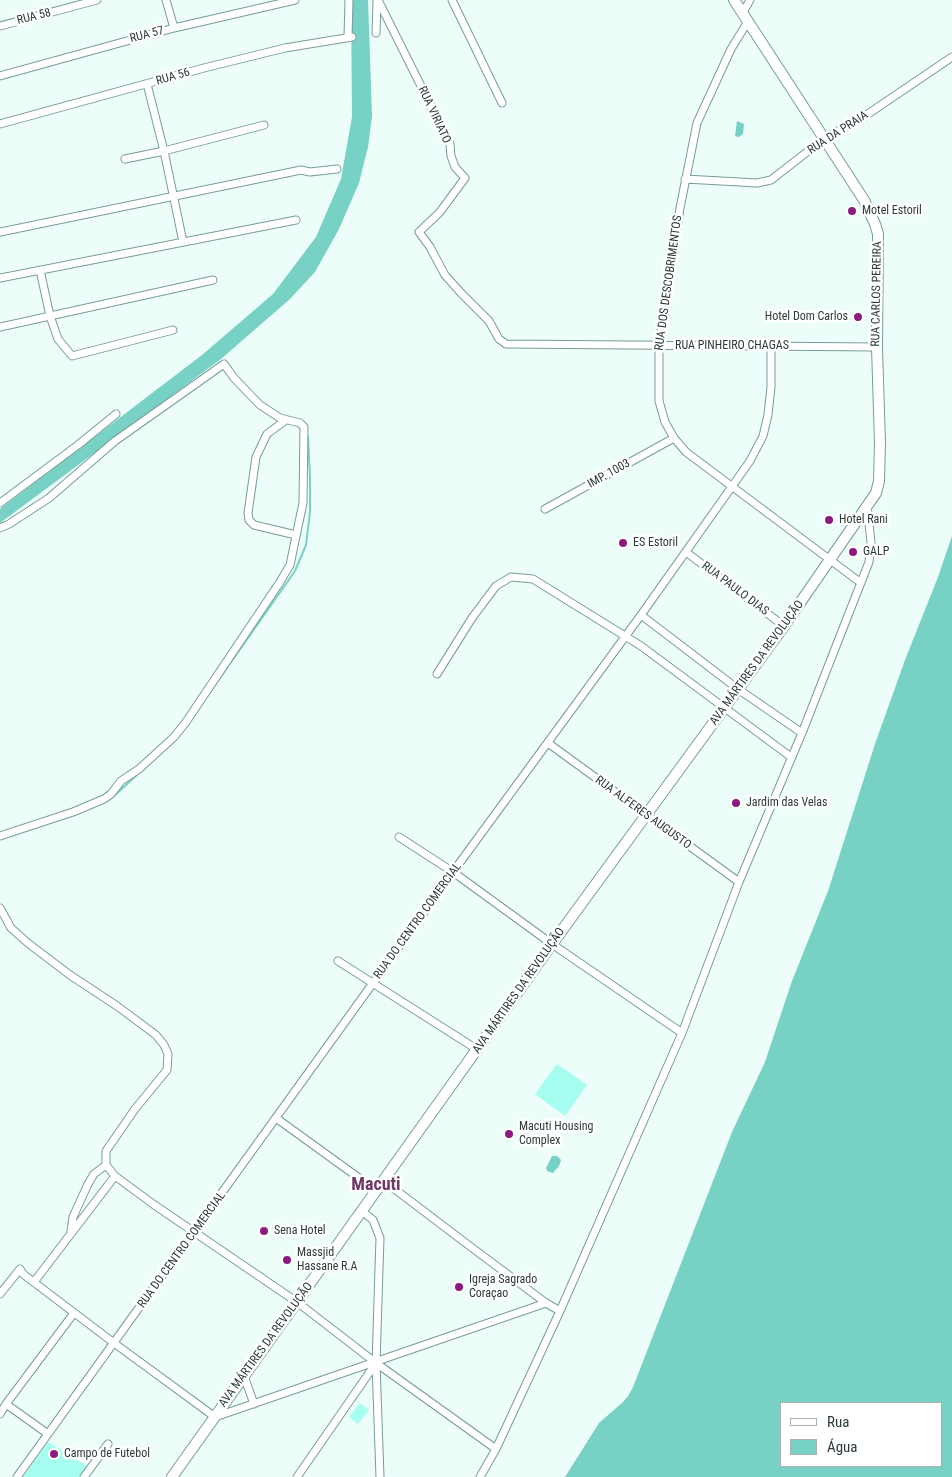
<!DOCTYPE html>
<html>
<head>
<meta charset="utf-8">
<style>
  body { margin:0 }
  #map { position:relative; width:952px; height:1477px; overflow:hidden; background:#edfdfa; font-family:"Roboto Condensed",sans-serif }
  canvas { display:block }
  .legend { position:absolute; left:780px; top:1402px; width:162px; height:65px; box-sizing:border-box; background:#fff; border:1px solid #aab1af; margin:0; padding:6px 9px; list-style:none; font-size:15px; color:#2b3b38 }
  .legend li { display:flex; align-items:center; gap:10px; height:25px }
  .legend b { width:25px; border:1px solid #aab1af }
</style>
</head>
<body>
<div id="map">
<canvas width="952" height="1477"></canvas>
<ul class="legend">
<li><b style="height:6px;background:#fff"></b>Rua</li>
<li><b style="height:14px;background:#77d1c4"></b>Água</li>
</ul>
</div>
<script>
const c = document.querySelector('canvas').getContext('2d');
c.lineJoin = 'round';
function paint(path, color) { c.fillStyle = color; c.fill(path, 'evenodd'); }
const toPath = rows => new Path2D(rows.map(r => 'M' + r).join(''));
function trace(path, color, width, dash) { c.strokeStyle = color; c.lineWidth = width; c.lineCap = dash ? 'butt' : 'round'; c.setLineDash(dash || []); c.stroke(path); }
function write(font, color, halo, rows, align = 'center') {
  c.font = font + ' "Roboto Condensed",sans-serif'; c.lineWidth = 5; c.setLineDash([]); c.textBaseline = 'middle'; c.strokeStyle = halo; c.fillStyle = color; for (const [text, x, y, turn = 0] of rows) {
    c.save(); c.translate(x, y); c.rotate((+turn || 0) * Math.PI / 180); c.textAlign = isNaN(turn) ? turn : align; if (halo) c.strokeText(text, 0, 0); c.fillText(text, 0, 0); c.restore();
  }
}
paint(toPath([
  [557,1064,587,1085,565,1116,535,1094],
  [360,1403,369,1410,358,1424,349,1417],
  [48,1442,87,1466,79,1477,23,1477]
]), '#a6fef1');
paint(toPath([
  [351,0,368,0,372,116,368,147,359,183,339,229,315,272,290,299,221,359,0,523,0,509,202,355,273,294,316,237,341,179,352,117],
  [737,121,744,124,743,134,739,137,735,136],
  [952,536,952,1477,565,1477,599,1423,623,1402,628,1396,633,1387,732,1132,765,1062,792,981,828,891,875,744,905,660,938,577],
  [781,1403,941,1403,941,1466,781,1466],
  [552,1156,557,1156,561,1160,559,1166,553,1173,547,1171,546,1168]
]), '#77d1c4');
trace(toPath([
  [210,692,295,571,306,545,310,512,310,478,308,437],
  [114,796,176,739]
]), '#77d1c4', 2);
const street = toPath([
  [166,0,174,28],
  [378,0,450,144,451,156,455,167,465,178,440,212,419,232,430,247,445,275,461,293,489,321,499,339,506,344,877,347],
  [452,0,502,103],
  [742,14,750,0],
  [747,23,731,49,697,123,680,208,659,345,659,401,665,422,674,438,686,452,861,583],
  [0,26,97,0],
  [376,33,377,1],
  [348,37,349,0],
  [0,76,174,28,295,0],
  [147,84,164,151,183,242],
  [0,124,204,68,285,48,352,37],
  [125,159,164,151,264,125],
  [685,179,757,183,771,180,825,138,862,118,952,57],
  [0,232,301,170,310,172,337,169],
  [40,270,50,316,58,339,72,356,173,330],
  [0,278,296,220],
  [0,327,213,280],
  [286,420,267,434,256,457,248,513,249,520,254,525,296,535],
  [0,503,78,445,116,414],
  [545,509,674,438],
  [0,528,9,524,49,498,115,441,224,364,234,378,260,405,280,418,300,423,304,427,303,503,290,565,280,582,186,722,174,737,139,769,121,781,111,794,104,799,73,812,0,836],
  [686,552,784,626],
  [641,615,738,689,802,733],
  [437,674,472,618,496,586,511,577,533,579,641,646,791,757],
  [548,743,739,882],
  [399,837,453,872,552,944,682,1033],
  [0,908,11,928,29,944,70,975,117,1006,156,1035,164,1045,168,1054,167,1070,135,1109,106,1151,106,1165,115,1176],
  [338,961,478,1050],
  [276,1118,377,1191],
  [384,1181,467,1244,546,1303,560,1311],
  [362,1211,373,1220,380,1238,376,1363,380,1477],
  [71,1231,73,1217,88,1184,94,1174,106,1165],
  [34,1282,115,1176,153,1204,297,1302,376,1363,496,1449],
  [0,1294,20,1269,23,1274,114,1343,215,1417,546,1303],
  [244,1376,254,1404],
  [0,1414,6,1404],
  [48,1434,6,1404,74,1313],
  [17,1477,453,872,641,615,750,461,763,436,768,415,771,387,771,346],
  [84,1477,108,1444],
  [297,1477,376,1363],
  [480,1477,496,1449,560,1311,682,1033,739,882,802,733,869,562,871,542,867,505]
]);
const secondary = toPath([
  [172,1477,552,944,784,626,876,493,879,481,880,443,877,347,878,234,875,224,864,200,734,0]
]);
trace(street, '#779d97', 9);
trace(secondary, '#779d97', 12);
trace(street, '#fff', 7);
trace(secondary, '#fff', 10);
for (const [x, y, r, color] of [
  [852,211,5,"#8b1b7e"],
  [858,317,5,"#8b1b7e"],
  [829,520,5,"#8b1b7e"],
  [623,543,5,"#8b1b7e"],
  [853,552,5,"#8b1b7e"],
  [736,803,5,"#8b1b7e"],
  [509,1134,5,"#8b1b7e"],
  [264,1231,5,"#8b1b7e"],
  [287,1260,5,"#8b1b7e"],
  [459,1287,5,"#8b1b7e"],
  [54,1454,5,"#8b1b7e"]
]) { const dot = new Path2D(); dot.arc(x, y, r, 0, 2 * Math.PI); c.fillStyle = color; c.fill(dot); trace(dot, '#fff', 2); }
write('12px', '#2b3b38', '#fff', [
  ["RUA 58",34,17,-14],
  ["RUA 57",147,35,-15],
  ["RUA 56",173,77,-16],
  ["RUA VIRIATO",434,115,65],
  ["RUA DA PRAIA",838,133,-33],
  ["RUA DOS DESCOBRIMENTOS",669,283,-82],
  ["RUA CARLOS PEREIRA",877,294,-89],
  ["RUA PINHEIRO CHAGAS",732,346],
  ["IMP. 1003",609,474,-29],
  ["RUA PAULO DIAS",735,589,37],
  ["AVA MÁRTIRES DA REVOLUÇÃO",757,663,-54],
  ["RUA ALFERES AUGUSTO",643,813,36],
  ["RUA DO CENTRO COMERCIAL",418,921,-54],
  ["AVA MÁRTIRES DA REVOLUÇÃO",519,991,-55],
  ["RUA DO CENTRO COMERCIAL",182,1250,-54],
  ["AVA MÁRTIRES DA REVOLUÇÃO",266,1345,-54]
]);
write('12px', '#2b3b38', '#fff', [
  ["Motel Estoril",862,211],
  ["Hotel Dom Carlos",848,317,"right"],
  ["Hotel Rani",839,520],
  ["ES Estoril",633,543],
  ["GALP",863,552],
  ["Jardim das Velas",746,803],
  ["Macuti Housing",519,1127],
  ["Complex",519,1141],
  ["Sena Hotel",274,1231],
  ["Massjid",297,1253],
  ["Hassane R.A",297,1267],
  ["Igreja Sagrado",469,1280],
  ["Coraçao",469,1294],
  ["Campo de Futebol",64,1454]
], 'left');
write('bold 18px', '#703866', '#fff', [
  ["Macuti",376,1185]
]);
</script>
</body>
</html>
